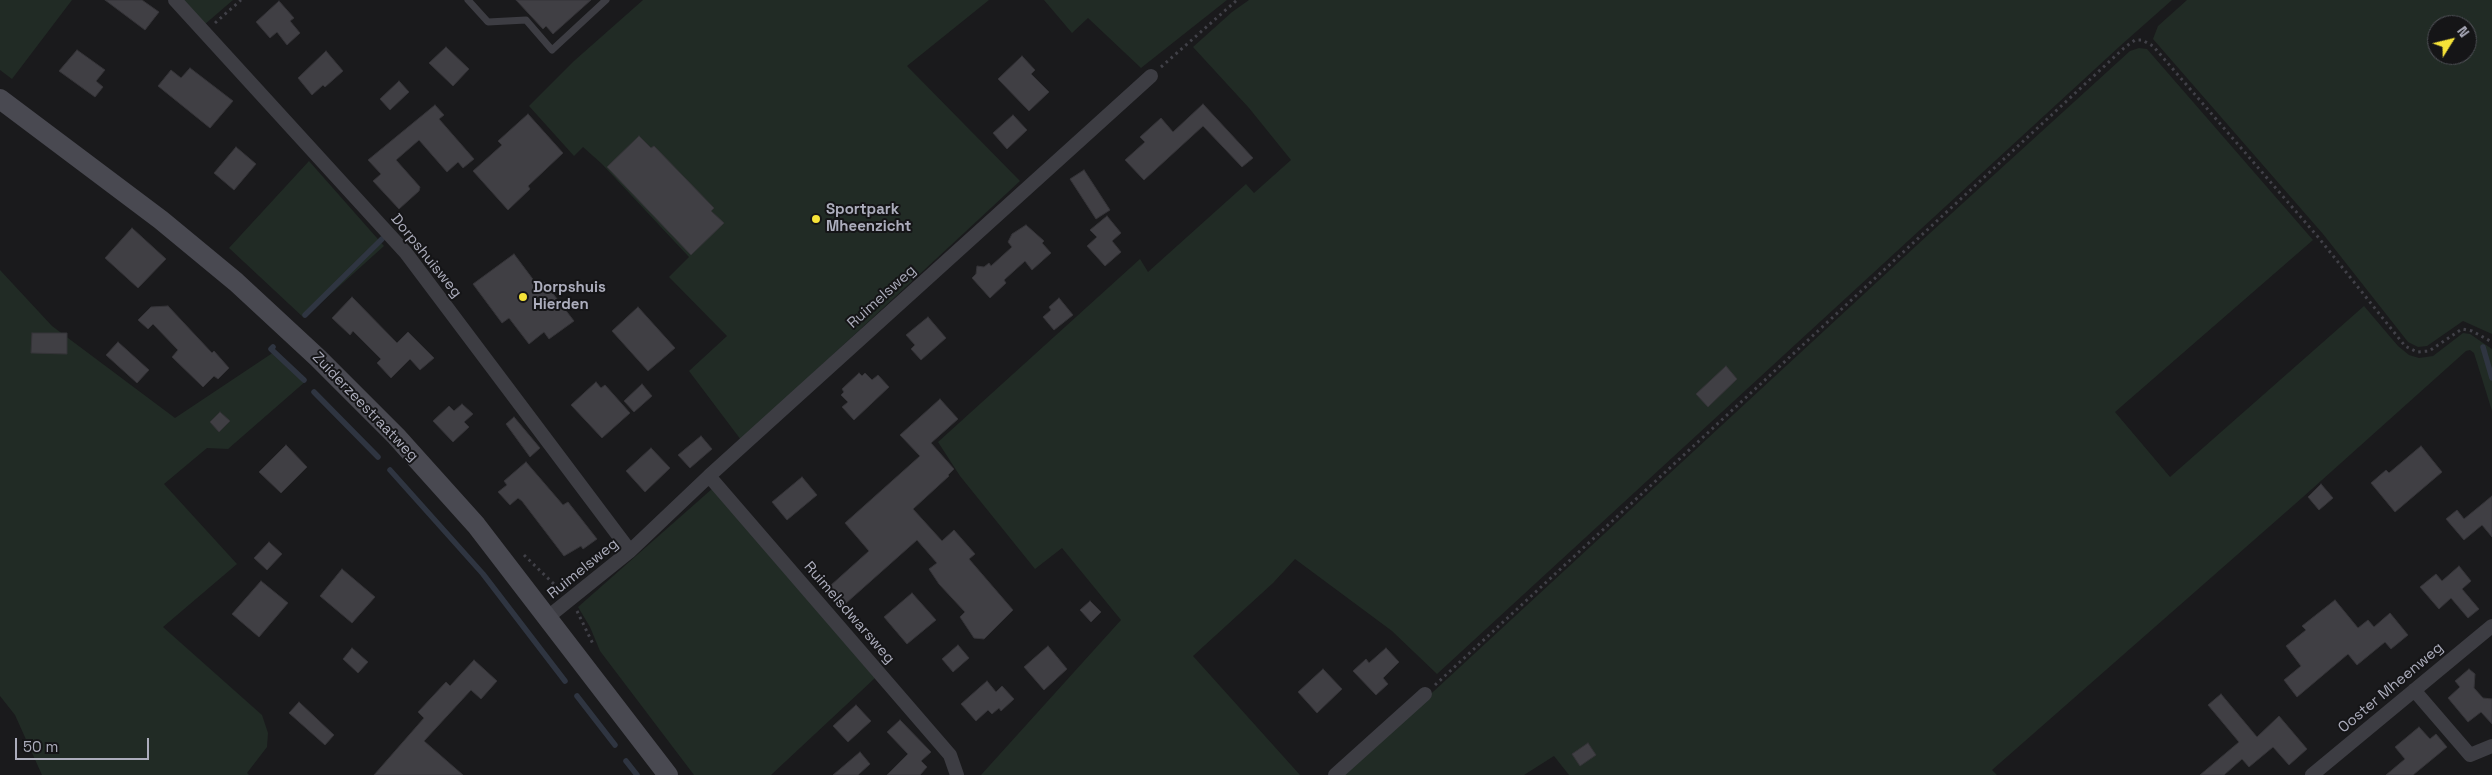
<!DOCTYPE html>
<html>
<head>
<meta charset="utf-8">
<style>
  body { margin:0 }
  #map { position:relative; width:2492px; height:775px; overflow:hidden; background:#1a1a1c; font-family:"Space Grotesk",sans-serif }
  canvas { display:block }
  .north { position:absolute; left:2427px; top:15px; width:50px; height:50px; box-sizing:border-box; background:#151517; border:1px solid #515259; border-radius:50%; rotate:54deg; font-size:14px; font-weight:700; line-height:20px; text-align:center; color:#acadbc }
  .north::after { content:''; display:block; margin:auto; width:18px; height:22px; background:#f6e338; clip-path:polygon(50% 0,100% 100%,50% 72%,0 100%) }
  .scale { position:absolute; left:15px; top:738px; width:134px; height:22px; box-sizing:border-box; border:2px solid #acadbc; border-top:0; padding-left:6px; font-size:15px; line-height:18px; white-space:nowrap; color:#acadbc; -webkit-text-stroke:4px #151517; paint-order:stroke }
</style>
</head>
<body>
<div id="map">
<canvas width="2492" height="775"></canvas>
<div class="north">N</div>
<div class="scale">50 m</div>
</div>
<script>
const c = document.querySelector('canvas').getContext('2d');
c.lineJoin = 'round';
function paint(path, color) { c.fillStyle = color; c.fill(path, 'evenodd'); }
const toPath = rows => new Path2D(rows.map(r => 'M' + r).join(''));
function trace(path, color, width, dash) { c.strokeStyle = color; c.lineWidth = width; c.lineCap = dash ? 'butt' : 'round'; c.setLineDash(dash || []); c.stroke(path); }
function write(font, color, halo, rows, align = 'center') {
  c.font = font + ' "Space Grotesk",sans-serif'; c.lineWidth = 4; c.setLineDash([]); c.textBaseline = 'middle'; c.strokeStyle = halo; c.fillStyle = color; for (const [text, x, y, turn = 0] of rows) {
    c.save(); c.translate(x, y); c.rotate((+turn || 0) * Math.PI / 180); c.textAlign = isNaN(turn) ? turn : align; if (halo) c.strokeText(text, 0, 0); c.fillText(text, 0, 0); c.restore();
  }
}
paint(toPath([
  [0,0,72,0,12,79,0,70],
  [182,0,233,0,204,25],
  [643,0,989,0,907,66,1020,181,741,440,689,371,727,336,669,277,689,257,602,164,583,147,574,156,529,106,574,61],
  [1044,0,1227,0,1141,68,1088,18,1072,33],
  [1249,0,2172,0,2120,46,1437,674,1392,631,1295,559,1273,583,1193,656,1300,775,981,775,1121,620,1062,548,1035,569,960,476,938,442,1140,259,1148,272,1246,184,1254,193,1291,160,1249,108,1193,47,1232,12],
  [2187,0,2492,0,2492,334,2463,321,2427,346,2418,347,2408,342,2323,234,2153,39,2158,26],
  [2437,25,2467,25,2467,55,2437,55],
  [2139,48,2147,49,2313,240,2115,412,2170,477,2364,306,2398,346,2409,355,2419,358,2433,356,2463,333,2470,334,2492,349,2492,411,2474,353,2470,350,2466,351,2303,497,1992,770,1997,775,1569,775,1554,756,1524,775,1343,775,1929,234,2130,51],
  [309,161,384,246,304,318,229,248],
  [0,270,52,326,175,418,274,352,306,381,228,449,207,448,164,484,237,564,163,627,262,715,268,733,267,747,247,773,249,775,42,775,15,715,0,696],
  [713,488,875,678,771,775,694,775,600,651,590,627,578,607]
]), '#212b25');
trace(toPath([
  [305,315,382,239],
  [273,347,271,349,304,380],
  [2483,347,2492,378],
  [314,392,378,457],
  [390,470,483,574,565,681],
  [577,696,615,745],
  [626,761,637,775]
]), '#2f3541', 5.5);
const building = toPath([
  [105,0,142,0,159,12,145,30,105,0],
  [516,0,591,0,553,34,546,26,543,29,516,0],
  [279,1,294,18,290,21,300,33,287,45,277,32,270,38,256,22,279,1],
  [446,47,469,69,453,86,429,63,446,47],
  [77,50,105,70,96,81,103,87,95,97,59,71,77,50],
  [326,51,343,71,325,87,323,85,312,95,298,78,326,51],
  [1022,56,1035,70,1031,74,1049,92,1029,111,998,79,1022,56],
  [190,68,233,101,210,128,158,86,171,70,181,78,190,68],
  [399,81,409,92,390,110,380,99,399,81],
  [1203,104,1253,158,1242,167,1203,126,1144,180,1125,160,1145,142,1140,137,1161,118,1173,132,1203,104],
  [435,105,444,115,439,119,474,159,463,168,458,162,447,172,419,140,396,160,420,187,419,191,399,209,373,181,381,174,368,160,435,105],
  [528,114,563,153,528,186,530,189,508,210,473,171,502,145,498,141,528,114],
  [1013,115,1027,130,1007,149,993,133,1013,115],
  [639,136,651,148,654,146,714,208,711,211,724,223,691,255,607,167,639,136],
  [236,147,256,164,234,190,214,173,236,147],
  [1084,170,1110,210,1096,219,1070,179,1084,170],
  [1107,216,1121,233,1112,241,1121,252,1105,266,1087,246,1097,237,1090,230,1107,216],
  [1026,225,1044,241,1042,243,1051,253,1032,270,1025,261,1004,280,1006,283,990,298,972,278,976,274,977,266,984,267,989,263,991,266,1012,247,1008,242,1012,234,1026,225],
  [132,228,166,259,138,288,105,258,132,228],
  [514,254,538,286,544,282,574,321,549,339,544,332,529,344,509,318,502,323,473,284,514,254],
  [352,297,397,343,408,332,434,358,420,370,410,359,391,378,377,363,381,359,353,331,350,335,332,318,352,297],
  [1059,298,1073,315,1054,330,1043,317,1051,310,1049,307,1059,298],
  [168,306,212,353,214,351,229,368,218,379,214,376,203,387,172,357,178,350,153,324,148,329,138,320,151,307,168,306],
  [638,307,675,348,648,371,612,331,638,307],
  [928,317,946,338,921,360,911,349,915,345,906,335,928,317],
  [32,333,67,333,67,354,31,353,32,333],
  [118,342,149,370,137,383,106,355,118,342],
  [1726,366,1737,379,1708,407,1696,394,1726,366],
  [859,373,862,376,865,373,872,380,878,375,889,387,854,420,842,407,848,402,841,395,844,392,842,389,859,373],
  [596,382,601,388,605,385,630,413,602,438,571,405,596,382],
  [642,384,652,396,634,412,624,401,642,384],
  [940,399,958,419,931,443,954,469,948,475,949,476,913,509,942,541,954,530,975,554,969,559,1013,610,984,639,974,638,960,617,965,612,939,584,929,569,937,563,917,540,845,604,830,586,869,551,845,523,920,456,900,435,940,399],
  [462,404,473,414,464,422,469,427,453,442,433,421,449,406,454,411,462,404],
  [220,412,230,421,219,432,210,422,220,412],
  [514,417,540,448,530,457,506,424,514,417],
  [701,436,712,449,690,468,678,455,701,436],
  [286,445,307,467,281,493,259,472,286,445],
  [2421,446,2442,472,2395,512,2371,483,2386,470,2389,473,2421,446],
  [651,448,670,468,645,492,626,471,651,448],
  [526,462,563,505,568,502,597,539,583,549,581,546,564,556,522,501,518,498,510,505,498,492,507,485,504,481,526,462],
  [802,477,817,495,787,520,772,502,802,477],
  [2321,484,2333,498,2319,510,2308,497,2321,484],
  [2492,496,2492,537,2482,525,2464,540,2446,519,2457,510,2464,519,2492,496],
  [269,542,282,554,267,570,254,558,269,542],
  [2459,566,2471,581,2462,589,2479,609,2468,618,2451,598,2439,609,2420,587,2436,574,2442,581,2459,566],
  [342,569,375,597,352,623,320,596,342,569],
  [261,581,288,603,259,637,232,614,261,581],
  [912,593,936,620,907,644,884,617,912,593],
  [2335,600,2358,628,2368,620,2374,627,2390,613,2408,635,2391,649,2385,642,2357,665,2348,654,2297,697,2284,680,2301,666,2286,646,2306,630,2302,626,2335,600],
  [1090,601,1101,612,1091,622,1080,610,1090,601],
  [958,645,969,658,953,672,942,659,958,645],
  [1048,646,1067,669,1044,690,1024,667,1048,646],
  [352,648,368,662,358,673,343,659,352,648],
  [1386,648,1399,662,1383,678,1388,684,1376,695,1353,671,1366,659,1369,663,1386,648],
  [474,660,497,681,481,699,471,690,424,741,463,775,374,775,424,718,418,712,446,682,450,686,474,660],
  [1323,669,1342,689,1317,713,1298,692,1323,669],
  [2469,669,2475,674,2474,688,2483,698,2492,699,2492,724,2481,712,2468,722,2448,698,2460,687,2455,681,2469,669],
  [987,681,996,692,1002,686,1014,699,1001,711,999,708,992,714,988,710,976,721,961,704,987,681],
  [2221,694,2257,737,2279,716,2307,749,2289,765,2273,747,2249,767,2242,759,2224,775,2200,775,2239,742,2208,705,2221,694],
  [299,702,334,735,325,745,289,713,299,702],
  [856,705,871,721,848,742,833,726,856,705],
  [900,720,931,752,921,761,927,767,920,775,887,775,908,754,887,732,900,720],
  [2419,727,2430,739,2436,734,2447,747,2413,775,2386,775,2405,759,2395,747,2419,727],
  [1588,743,1596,755,1580,766,1572,754,1588,743],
  [860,752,870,764,858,775,833,775,860,752]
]);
paint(building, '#403f44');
trace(building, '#353438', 1);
trace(toPath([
  [215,23,241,0],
  [1161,67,1237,0],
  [524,555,559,589],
  [577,611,593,644],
  [1435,685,2124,48,2135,40,2142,40,2153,46,2318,237,2405,346,2417,352,2429,351,2462,329,2472,331,2492,342]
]), '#414148', 3, [2.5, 4]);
trace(toPath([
  [468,0,488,22,526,20,552,50,606,0]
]), '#3d3d43', 7);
trace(toPath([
  [175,0,406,253,630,551],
  [709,476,950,755,957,775],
  [548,617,630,551,709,476,1151,76],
  [2414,690,2470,755,2492,746],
  [1335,775,1425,694],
  [2312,775,2492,626]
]), '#3d3d43', 14);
trace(toPath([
  [0,99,161,220,236,282,318,358,396,436,476,525,668,775]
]), '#494951', 20);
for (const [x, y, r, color] of [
  [816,219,5,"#f6e338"],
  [523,297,5,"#f6e338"]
]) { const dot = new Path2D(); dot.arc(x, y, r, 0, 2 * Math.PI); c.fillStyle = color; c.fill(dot); trace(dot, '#151517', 2); }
write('bold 15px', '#acadbc', '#151517', [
  ["Sportpark",826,210],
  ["Mheenzicht",826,227],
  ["Dorpshuis",533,288],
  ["Hierden",533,305]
], 'left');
write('15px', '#acadbc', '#151517', [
  ["Dorpshuisweg",426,256,51],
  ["Ruimelsweg",882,297,-42],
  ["Zuiderzeestraatweg",365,407,46],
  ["Ruimelsweg",583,569,-39],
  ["Ruimelsdwarsweg",849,613,49],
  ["Ooster Mheenweg",2391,688,-40]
]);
</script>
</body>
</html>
